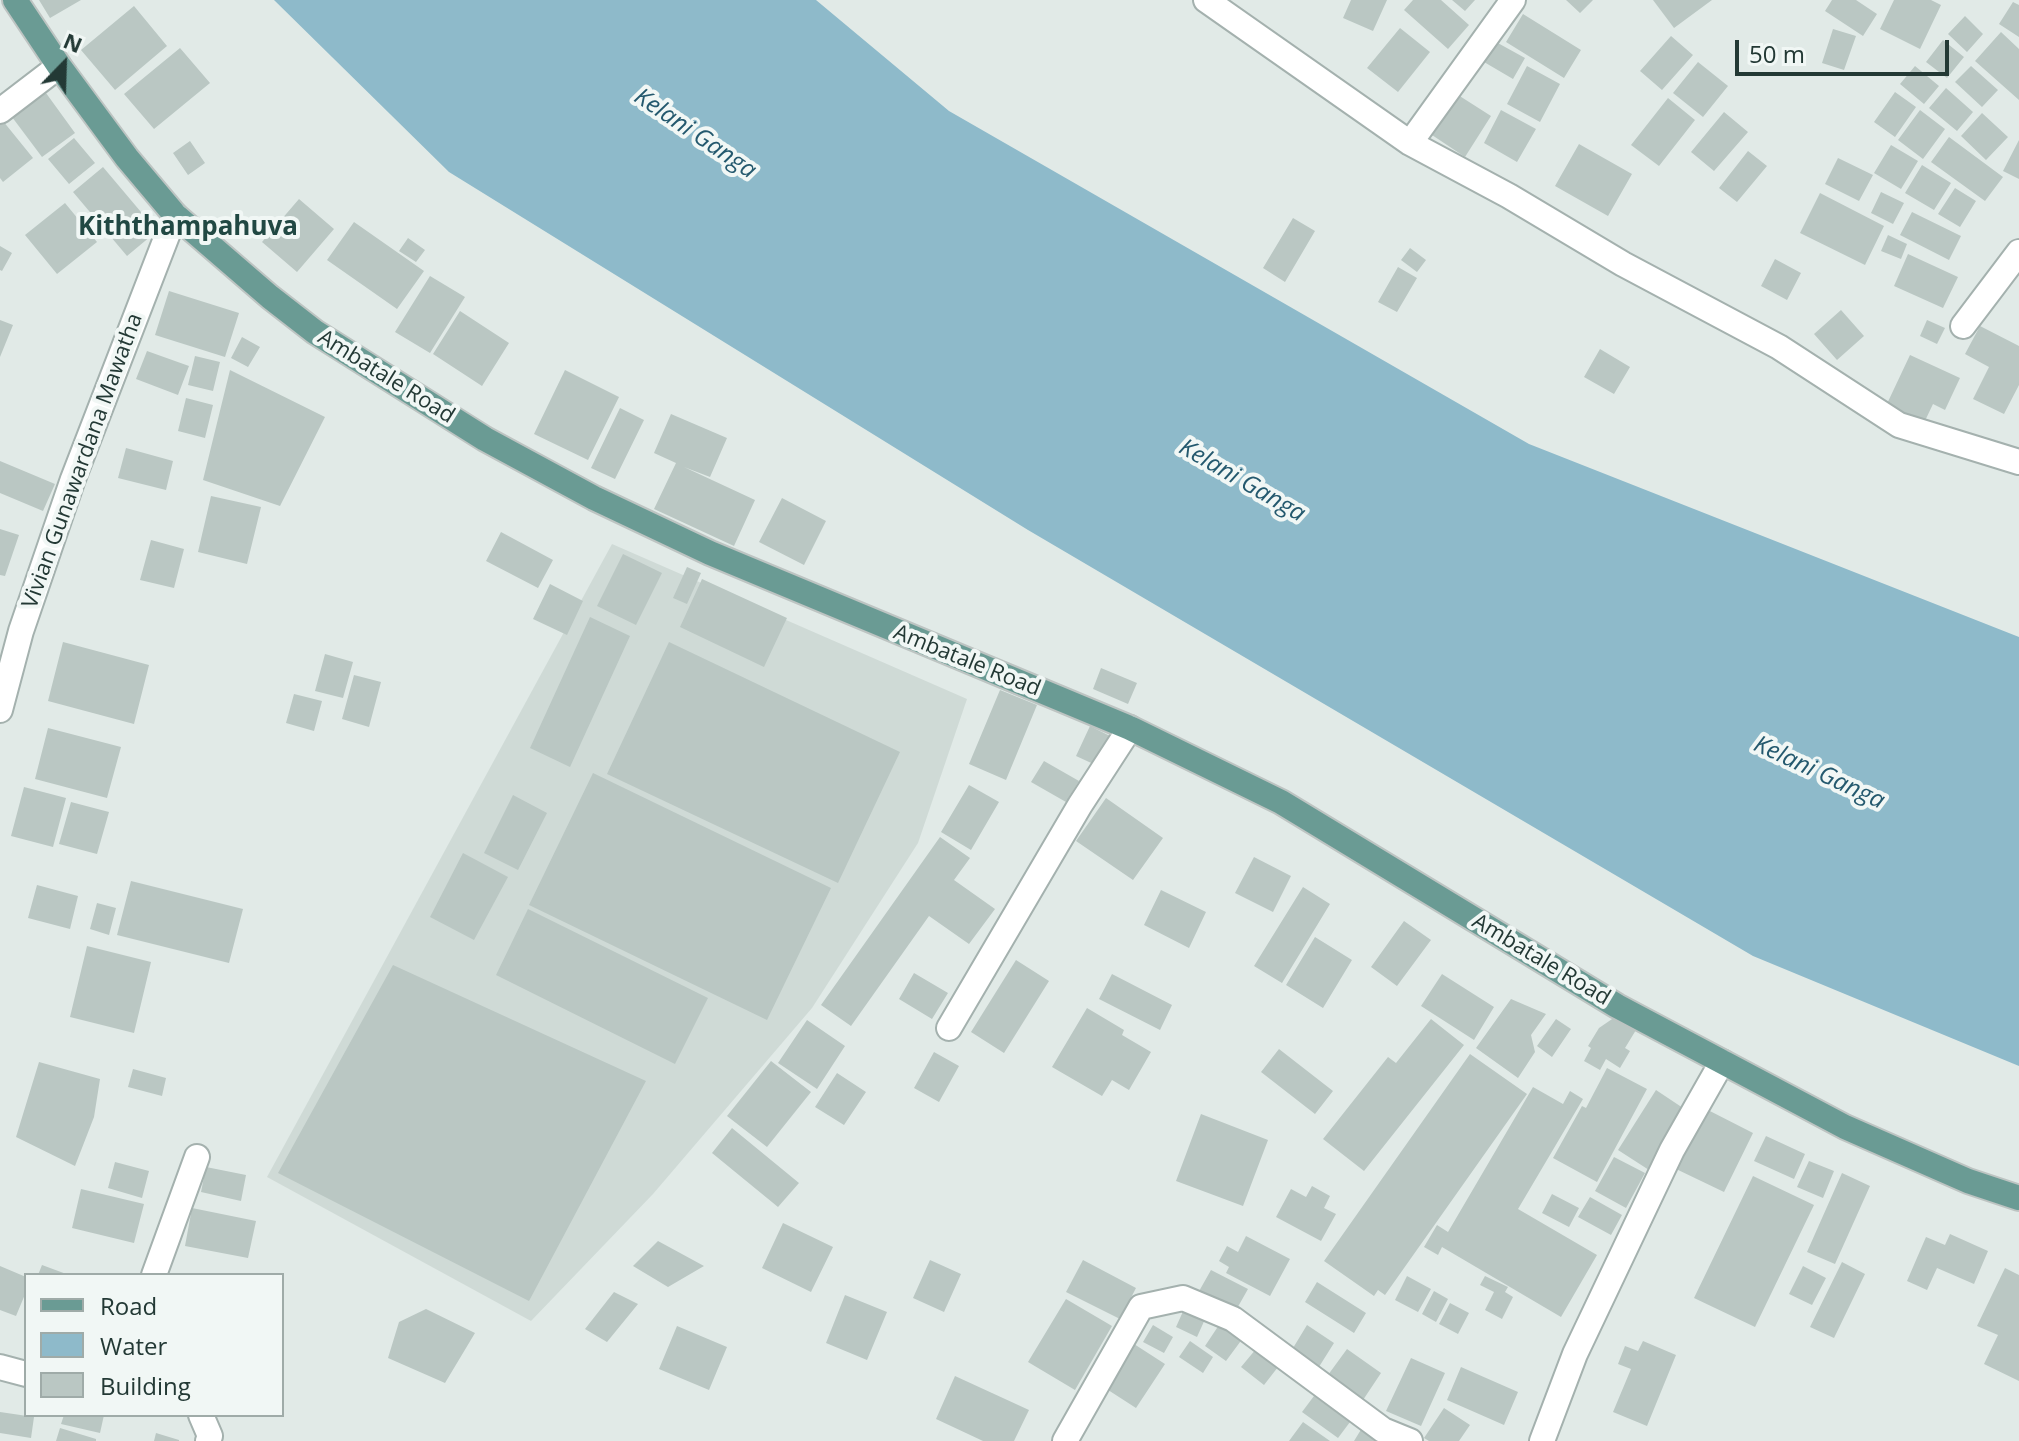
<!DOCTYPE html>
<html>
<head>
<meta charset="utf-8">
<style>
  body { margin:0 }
  #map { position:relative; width:2019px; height:1441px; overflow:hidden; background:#e1eae7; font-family:"Open Sans",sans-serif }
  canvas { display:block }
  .legend { position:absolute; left:24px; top:1273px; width:260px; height:144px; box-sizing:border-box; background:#f1f7f5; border:2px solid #9faba8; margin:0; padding:10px 14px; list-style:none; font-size:24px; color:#233935 }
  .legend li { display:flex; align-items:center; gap:16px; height:40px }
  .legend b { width:40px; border:2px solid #9faba8 }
  .north { position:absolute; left:24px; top:24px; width:80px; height:80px; -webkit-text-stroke:6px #f1f7f5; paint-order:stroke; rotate:23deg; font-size:22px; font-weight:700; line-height:32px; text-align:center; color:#233935 }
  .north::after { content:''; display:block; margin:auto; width:28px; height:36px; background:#233935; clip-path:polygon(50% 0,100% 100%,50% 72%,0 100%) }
  .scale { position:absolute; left:1735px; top:40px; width:214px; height:36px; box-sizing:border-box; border:4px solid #233935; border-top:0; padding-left:10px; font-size:24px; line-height:28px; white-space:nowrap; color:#233935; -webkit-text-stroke:6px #f1f7f5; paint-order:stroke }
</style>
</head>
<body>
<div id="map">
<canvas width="2019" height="1441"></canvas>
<ul class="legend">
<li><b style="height:10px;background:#6a9b94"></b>Road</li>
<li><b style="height:22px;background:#8ebaca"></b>Water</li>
<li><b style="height:22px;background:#bac7c3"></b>Building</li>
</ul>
<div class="north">N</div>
<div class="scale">50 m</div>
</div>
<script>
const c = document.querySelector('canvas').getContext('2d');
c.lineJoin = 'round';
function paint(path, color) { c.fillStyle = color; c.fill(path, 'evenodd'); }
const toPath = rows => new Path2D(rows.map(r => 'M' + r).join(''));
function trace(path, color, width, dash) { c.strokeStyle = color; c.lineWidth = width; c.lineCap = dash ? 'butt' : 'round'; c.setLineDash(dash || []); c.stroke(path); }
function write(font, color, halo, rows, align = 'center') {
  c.font = font + ' "Open Sans",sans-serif'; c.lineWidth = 8; c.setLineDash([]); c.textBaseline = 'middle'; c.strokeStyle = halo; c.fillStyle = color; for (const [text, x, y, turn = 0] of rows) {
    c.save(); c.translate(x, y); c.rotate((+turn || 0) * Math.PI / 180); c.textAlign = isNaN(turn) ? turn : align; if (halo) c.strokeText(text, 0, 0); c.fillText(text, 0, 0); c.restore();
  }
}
paint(toPath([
  [612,544,967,699,918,843,812,1008,653,1194,531,1321,267,1177]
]), '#cfdad6');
paint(toPath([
  [274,0,816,0,949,111,1529,444,2019,637,2019,1066,1753,956,1028,530,449,172]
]), '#8ebaca');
paint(toPath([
  [39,0,81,0,50,18],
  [1351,0,1387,0,1373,31,1343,18],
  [1413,0,1441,0,1469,25,1448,49,1404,10],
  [1452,0,1475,0,1465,11],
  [1566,0,1593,0,1580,13],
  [1653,0,1712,0,1674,28],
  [1832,0,1856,0,1877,14,1863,36,1825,11],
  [1894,0,1931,0,1941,5,1920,49,1880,29],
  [2013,2,2019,5,2019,37,1999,24],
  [134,6,167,46,115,90,81,50],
  [1523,14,1581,50,1564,78,1506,42],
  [1965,16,1983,34,1967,52,1948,34],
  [1400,28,1430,52,1398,92,1367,68],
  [1833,29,1856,36,1844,70,1822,63],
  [2001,32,2019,49,2019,100,1975,61],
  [1671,36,1693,55,1662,90,1640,71],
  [1943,40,1964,57,1947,78,1926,62],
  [1496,42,1525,58,1513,79,1484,62],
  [180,48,210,83,154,129,124,94],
  [1698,62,1728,86,1703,117,1673,93],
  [1527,66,1560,84,1540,122,1507,104],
  [1915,66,1939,86,1924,104,1900,84],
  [1971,66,1998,90,1982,107,1955,82],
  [1946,88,1973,112,1957,131,1929,108],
  [1895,92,1916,107,1895,137,1874,122],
  [46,93,75,133,42,157,12,117],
  [1455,93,1491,116,1465,157,1429,133],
  [1668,98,1695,120,1659,166,1631,145],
  [1501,110,1536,129,1517,162,1484,143],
  [1920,110,1945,129,1923,159,1898,140],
  [1724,112,1748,132,1714,171,1691,152],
  [1982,113,2008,137,1986,160,1961,136],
  [3,121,33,158,3,182,0,178,0,123],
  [1949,137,2003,177,1985,201,1931,162],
  [74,138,95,163,69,184,48,159],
  [2019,140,2019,179,2003,171],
  [190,141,205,163,188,175,173,153],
  [1579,144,1632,174,1608,216,1555,186],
  [1891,145,1918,161,1901,189,1874,173],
  [1748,151,1767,166,1737,202,1719,188],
  [1838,158,1873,175,1859,201,1825,184],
  [1922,165,1951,183,1934,210,1905,193],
  [103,167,157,231,127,256,73,192],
  [1955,188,1976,201,1960,227,1938,214],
  [1881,192,1904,203,1893,224,1871,213],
  [1820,193,1884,226,1865,265,1800,233],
  [299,199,334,229,297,272,262,242],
  [65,203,97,242,57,274,25,235],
  [1912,212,1961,236,1949,260,1900,235],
  [1293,218,1315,231,1285,282,1263,268],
  [354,222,424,271,397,309,327,260],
  [1888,235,1907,244,1901,259,1881,251],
  [408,238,425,250,416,262,399,251],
  [0,246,12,253,2,271,0,270],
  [1410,248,1426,260,1417,272,1401,260],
  [1908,254,1958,277,1943,308,1894,286],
  [1775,259,1801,273,1787,300,1761,286],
  [1398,267,1417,278,1397,312,1378,302],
  [430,276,465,297,430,353,395,332],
  [169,291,239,313,225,357,155,335],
  [1841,310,1864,336,1837,360,1814,334],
  [460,311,509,343,482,386,433,354],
  [0,320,13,325,0,357],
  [1927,320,1945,328,1937,344,1920,336],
  [1980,326,2019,346,2019,385,2004,414,1973,399,1989,367,1965,354],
  [242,337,260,347,248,367,231,358],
  [1600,349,1630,367,1614,394,1584,377],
  [147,351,189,366,178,395,136,379],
  [1910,355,1960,378,1945,410,1933,404,1923,425,1885,408],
  [195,356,220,362,213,391,188,385],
  [230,370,325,417,280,506,203,480],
  [565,370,619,397,588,460,534,434],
  [186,398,213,405,205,438,178,431],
  [620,408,644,420,615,479,591,468],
  [671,414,727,438,710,477,684,467,755,500,734,546,654,509,676,463,654,453],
  [126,448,173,461,166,490,118,478],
  [0,461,55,484,43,511,0,493],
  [211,496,261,507,247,564,198,552],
  [782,498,826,521,804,565,759,542],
  [0,529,19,535,5,576,0,575],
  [501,532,553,560,538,588,486,561],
  [151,540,184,549,174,588,140,580],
  [623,554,662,573,636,625,597,606],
  [687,567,701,573,687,604,673,598],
  [702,579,787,618,764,667,680,627],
  [550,584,583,601,567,635,533,619],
  [590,617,630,636,570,767,530,748],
  [63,642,149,665,134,724,48,701],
  [669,642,900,752,838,883,607,774],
  [325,654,353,662,343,698,315,691],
  [1101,668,1137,683,1128,704,1093,689],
  [354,675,381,682,369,727,342,719],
  [1000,690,1037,705,1006,780,969,764],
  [294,694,322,701,314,731,286,723],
  [1090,726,1114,738,1100,767,1076,756],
  [48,728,121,747,107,798,35,779],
  [1044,761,1079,781,1066,802,1031,782],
  [593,773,831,888,767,1020,529,905],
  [969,785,999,802,971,850,941,832],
  [24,787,66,798,53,847,11,836],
  [513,795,547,813,518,870,484,853],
  [1106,798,1163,838,1133,880,1076,841],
  [71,802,109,812,97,854,59,844],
  [940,837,970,858,954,880,995,909,969,944,929,916,851,1026,821,1005],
  [463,853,508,877,474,940,430,917],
  [1254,857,1291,876,1273,912,1235,893],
  [131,881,243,909,229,963,117,935],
  [37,885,78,896,70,929,28,918],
  [1303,887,1330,904,1282,983,1254,966],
  [1161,890,1206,912,1189,948,1144,925],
  [97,903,116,908,109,935,90,929],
  [528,909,708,998,675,1064,496,975],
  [1404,921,1431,940,1397,986,1371,967],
  [1315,937,1352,960,1323,1008,1286,985],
  [87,946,151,962,134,1033,70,1017],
  [1016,960,1049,981,1004,1053,971,1032],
  [393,965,646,1081,529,1301,278,1173],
  [914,973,948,993,932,1019,899,999],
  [1112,974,1172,1005,1160,1030,1099,999],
  [1442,974,1494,1007,1474,1040,1421,1006],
  [1511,999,1546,1014,1531,1035,1535,1052,1518,1078,1476,1048],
  [1087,1008,1124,1030,1122,1035,1151,1052,1129,1090,1112,1080,1102,1096,1052,1067],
  [1615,1017,1636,1030,1625,1048,1630,1051,1620,1068,1606,1059,1600,1070,1584,1061,1591,1048,1588,1046,1599,1028],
  [1431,1019,1464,1045,1364,1171,1323,1139,1388,1057,1396,1063],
  [1556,1019,1571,1029,1552,1057,1537,1046],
  [807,1020,845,1046,817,1089,778,1063],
  [1279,1049,1333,1091,1315,1114,1261,1072],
  [934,1052,959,1066,939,1102,914,1088],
  [1470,1054,1527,1094,1385,1295,1378,1290,1374,1296,1324,1261],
  [771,1061,811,1092,767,1147,727,1116],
  [39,1062,100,1079,94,1117,75,1166,16,1137],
  [1607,1068,1647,1089,1597,1182,1553,1158,1582,1106,1586,1108],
  [133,1069,166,1078,162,1096,128,1087],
  [837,1073,866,1092,844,1125,815,1107],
  [1533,1087,1563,1104,1570,1091,1583,1099,1518,1209,1597,1255,1561,1317,1442,1247,1438,1255,1424,1247,1437,1225,1448,1232],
  [1656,1090,1686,1110,1649,1170,1618,1150],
  [1704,1108,1753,1133,1724,1192,1674,1168],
  [1201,1114,1268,1140,1243,1206,1176,1181],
  [732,1128,799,1183,778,1207,712,1153],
  [1766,1136,1805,1154,1794,1179,1754,1161],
  [1614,1157,1645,1173,1626,1208,1595,1191],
  [1809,1161,1834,1171,1823,1198,1797,1187],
  [115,1162,149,1171,142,1198,108,1188],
  [206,1167,246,1175,241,1201,201,1192],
  [1842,1173,1870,1186,1835,1264,1807,1252],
  [1753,1176,1814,1205,1755,1327,1694,1298],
  [1312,1186,1330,1196,1324,1208,1336,1214,1321,1241,1276,1217,1291,1189,1306,1197],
  [81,1189,144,1204,134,1243,72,1228],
  [1552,1194,1579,1208,1569,1227,1542,1213],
  [1590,1197,1622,1215,1611,1235,1578,1217],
  [192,1208,256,1221,248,1258,185,1246],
  [783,1223,833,1247,811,1292,762,1268],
  [1950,1234,1988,1251,1974,1284,1937,1268,1927,1290,1907,1281,1926,1237,1945,1245],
  [1246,1236,1290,1259,1270,1296,1226,1273,1229,1267,1219,1261,1227,1246,1238,1252],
  [658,1241,704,1266,668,1287,633,1266],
  [930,1260,961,1274,944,1312,913,1298],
  [1083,1260,1136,1288,1120,1319,1066,1292],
  [1842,1262,1865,1274,1834,1338,1810,1327],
  [42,1265,69,1275,38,1275],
  [0,1266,26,1277,26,1292,16,1316,0,1310],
  [1803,1266,1826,1278,1812,1305,1789,1294],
  [2005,1268,2019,1275,2019,1381,1984,1364,1998,1335,1977,1326],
  [1211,1270,1248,1289,1235,1312,1198,1293],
  [1407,1276,1431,1289,1418,1312,1395,1300],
  [1485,1276,1508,1287,1505,1292,1513,1297,1502,1319,1485,1310,1494,1292,1480,1285],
  [1317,1282,1366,1313,1354,1333,1305,1302],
  [1434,1291,1448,1299,1436,1322,1422,1314],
  [614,1292,638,1304,607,1342,585,1329],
  [845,1295,887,1312,867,1360,826,1343],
  [1066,1299,1112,1326,1075,1390,1028,1362],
  [1450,1303,1469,1313,1458,1334,1439,1324],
  [1185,1307,1206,1317,1197,1337,1176,1327],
  [426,1309,475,1333,445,1383,388,1358,399,1322],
  [1221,1322,1243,1338,1226,1361,1205,1346],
  [1153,1325,1173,1337,1164,1353,1143,1342],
  [1307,1325,1334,1343,1317,1370,1290,1353],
  [677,1326,727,1347,709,1390,659,1369],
  [1190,1341,1213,1357,1203,1373,1179,1357],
  [1643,1341,1676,1355,1647,1426,1613,1412,1631,1369,1618,1364,1625,1346,1638,1351],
  [1134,1344,1165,1364,1136,1408,1105,1388],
  [1256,1349,1278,1367,1264,1385,1241,1367],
  [1347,1349,1381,1373,1363,1400,1328,1375],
  [1411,1358,1445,1373,1421,1426,1386,1411],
  [1461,1367,1518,1392,1504,1425,1447,1400],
  [955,1376,1029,1410,1014,1441,983,1441,936,1419],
  [1314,1396,1350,1422,1338,1438,1302,1412],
  [1444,1408,1470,1425,1459,1441,1429,1441,1424,1438],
  [0,1412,34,1417,31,1438,0,1433],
  [64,1415,104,1415,100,1433,61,1424],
  [1303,1422,1330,1441,1289,1441],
  [60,1428,96,1439,96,1441,56,1441],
  [1362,1428,1383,1441,1354,1441],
  [156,1433,179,1440,179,1441,154,1441]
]), '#bac7c3');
const minor = toPath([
  [1206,0,1410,143,1509,196,1623,264,1779,347,1899,425,2019,462],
  [0,111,59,66],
  [1410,143,1513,0],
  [1963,326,2019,252],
  [0,710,21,631,73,479,175,215],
  [949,1028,1080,805,1130,728],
  [154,1275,197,1157],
  [0,1367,26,1374],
  [201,1415,210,1436,208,1441],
  [1065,1441,1141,1307,1183,1298,1233,1319,1383,1430,1410,1441],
  [1542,1441,1575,1354,1672,1150,1722,1062]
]);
const primary = toPath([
  [15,0,59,66,127,158,175,215,270,297,315,332,485,439,594,498,710,553,1130,728,1281,802,1617,1006,1845,1127,1968,1181,2019,1198]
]);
trace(minor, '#a4b1ae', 28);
trace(primary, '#bdc4c2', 28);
trace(minor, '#fff', 24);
trace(primary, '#6a9b94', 24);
write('22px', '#233935', '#f1f7f5', [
  ["Ambatale Road",386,377,32],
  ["Vivian Gunawardana Mawatha",83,461,-70],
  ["Ambatale Road",967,661,22],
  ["Ambatale Road",1541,960,31]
]);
write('italic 24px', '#24596e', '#f1f7f5', [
  ["Kelani Ganga",695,134,34],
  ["Kelani Ganga",1242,481,30],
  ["Kelani Ganga",1819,773,25]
]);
write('bold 26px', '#214843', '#f1f7f5', [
  ["Kiththampahuva",188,228]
]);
</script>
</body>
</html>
